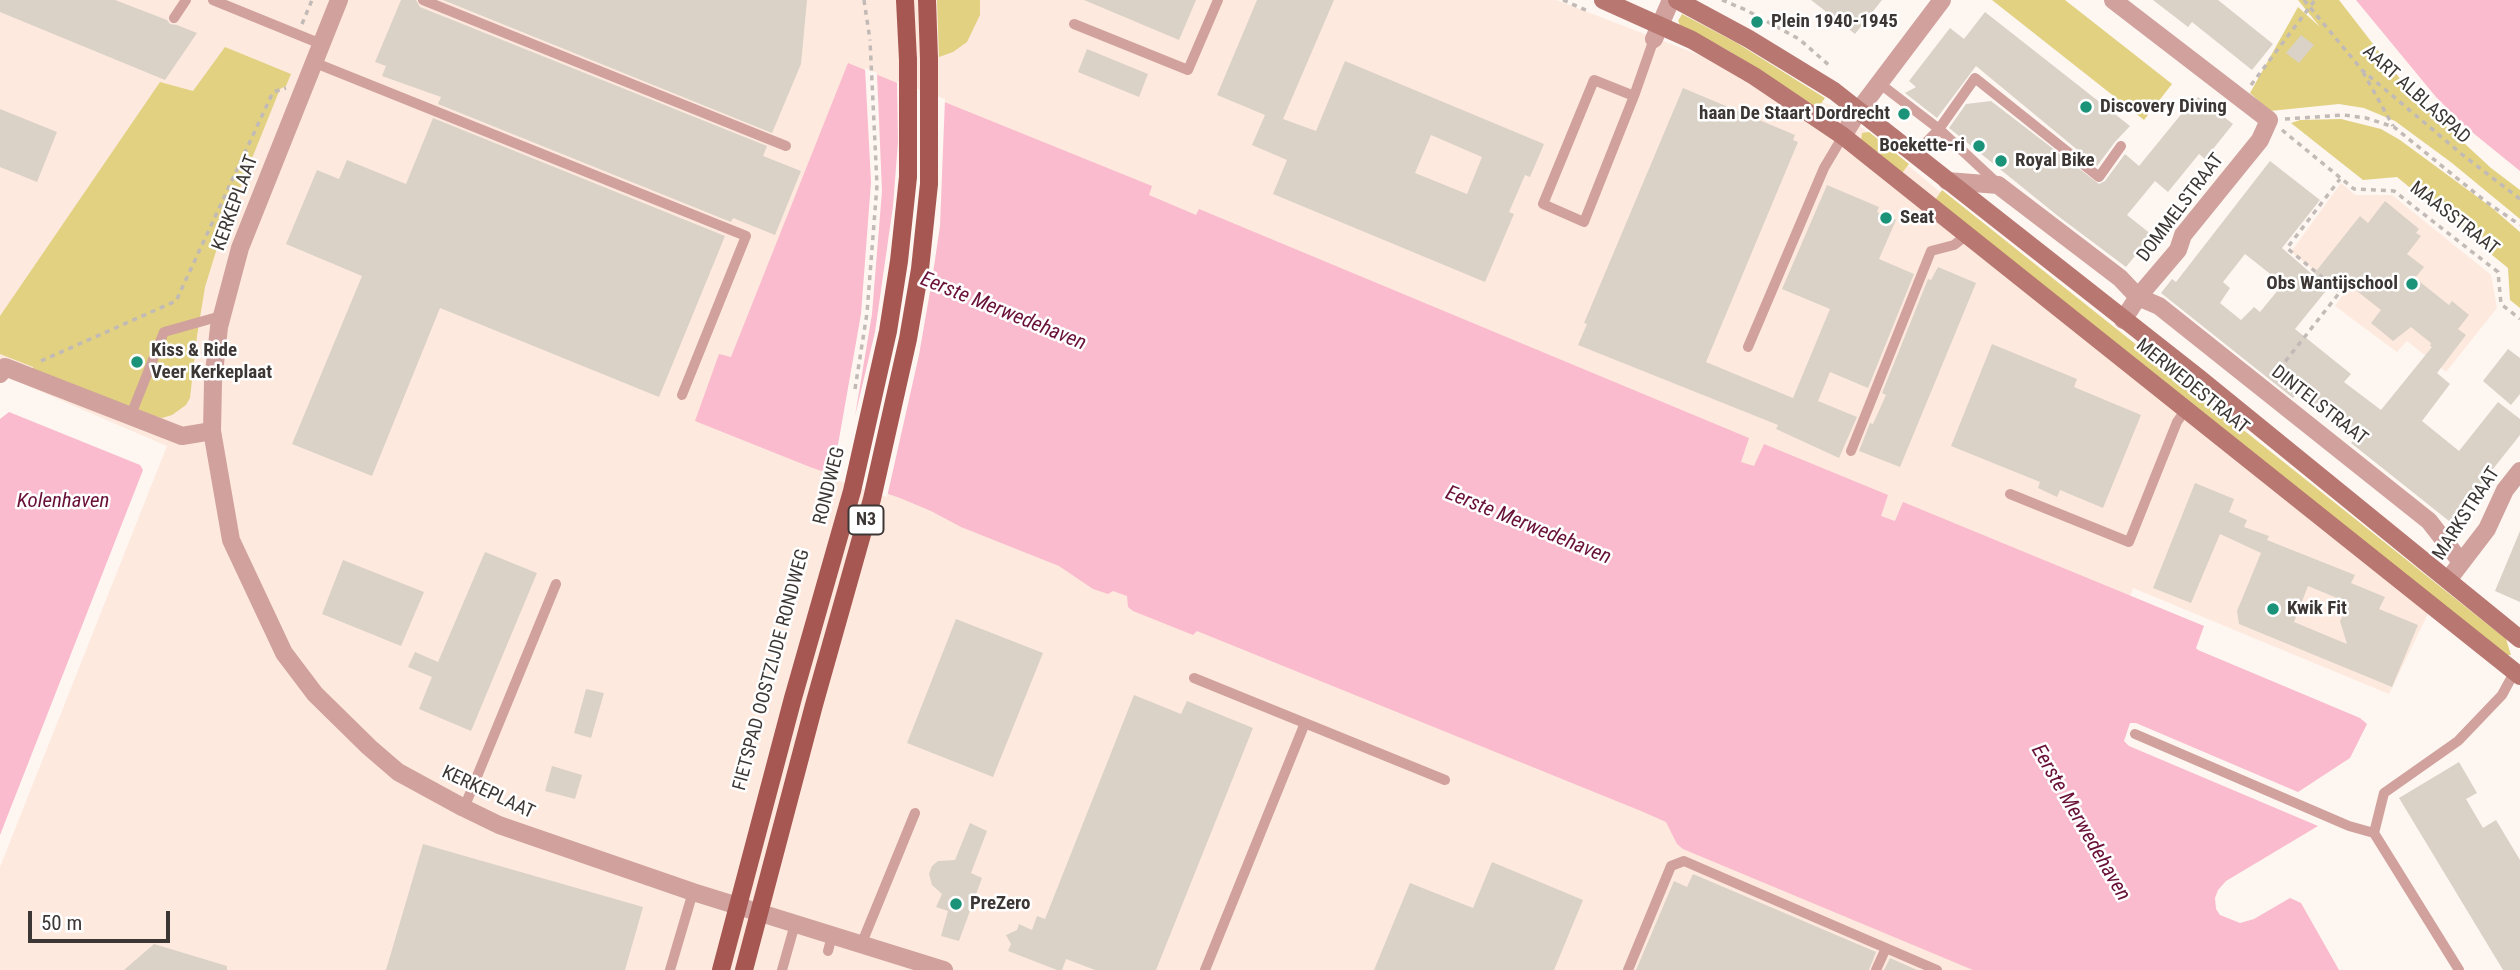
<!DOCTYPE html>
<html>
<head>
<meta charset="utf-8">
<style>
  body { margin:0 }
  #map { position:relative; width:2520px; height:970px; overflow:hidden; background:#fef6f1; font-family:"Roboto Condensed",sans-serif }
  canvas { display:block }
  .scale { position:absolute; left:28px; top:911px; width:142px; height:32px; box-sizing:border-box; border:4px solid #3c3734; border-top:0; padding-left:9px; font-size:21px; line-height:24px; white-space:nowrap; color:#3c3734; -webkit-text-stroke:5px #fff; paint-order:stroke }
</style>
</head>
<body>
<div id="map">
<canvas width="2520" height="970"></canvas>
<div class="scale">50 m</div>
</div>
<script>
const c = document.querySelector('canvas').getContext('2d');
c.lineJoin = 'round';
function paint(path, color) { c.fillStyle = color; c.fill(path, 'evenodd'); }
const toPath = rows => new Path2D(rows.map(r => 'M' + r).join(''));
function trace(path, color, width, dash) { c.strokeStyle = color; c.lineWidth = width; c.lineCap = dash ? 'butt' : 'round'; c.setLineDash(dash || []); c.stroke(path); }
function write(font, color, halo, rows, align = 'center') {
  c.font = font + ' "Roboto Condensed",sans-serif'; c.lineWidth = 5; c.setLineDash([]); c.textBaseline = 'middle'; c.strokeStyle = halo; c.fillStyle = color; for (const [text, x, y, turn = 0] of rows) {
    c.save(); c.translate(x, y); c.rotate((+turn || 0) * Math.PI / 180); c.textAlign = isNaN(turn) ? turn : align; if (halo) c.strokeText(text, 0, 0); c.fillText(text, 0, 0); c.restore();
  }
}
paint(toPath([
  [0,0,1556,0,1838,108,2435,599,2389,694,2133,588,2077,738,2065,970,0,970,0,867,167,446,0,374],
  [2341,183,2355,195,2392,195,2491,275,2497,308,2446,372,2407,341,2397,352,2335,306,2344,293,2291,252]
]), '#fee9de');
paint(toPath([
  [937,0,980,0,980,15,967,42,953,52,939,57],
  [1992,0,2065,0,2172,84,2144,120],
  [2298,0,2339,0,2401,80,2424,106,2491,168,2520,190,2520,219,2452,163,2395,121,2364,108,2339,104,2270,111,2250,93,2298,7,2320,27],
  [1682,14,1737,43,1825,98,1818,108,1729,51,1680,25,1678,21],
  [225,47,291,74,286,86,280,89,221,235,205,287,197,336,190,398,186,405,172,415,162,418,128,409,34,372,33,367,0,354,0,316,160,82,193,91],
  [2341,119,2381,129,2400,140,2491,207,2520,232,2520,308,2510,300,2508,268,2397,177,2363,180,2291,123,2300,120],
  [1869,132,1909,164,1902,173,1861,141,1862,133],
  [1942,190,2506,639,2511,655,2507,655,1935,200]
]), '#e1d180');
paint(toPath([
  [2356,0,2520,0,2520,171,2467,128,2436,97],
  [848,63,1152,186,1149,195,1196,215,1199,209,1749,438,1741,462,1754,466,1764,444,1888,495,1881,516,1895,521,1903,502,2204,626,2196,648,2198,650,2360,718,2367,724,2350,758,2298,792,2136,723,2130,723,2124,741,2129,746,2318,826,2226,881,2218,890,2215,898,2216,909,2220,915,2240,923,2254,919,2290,898,2301,903,2339,970,1973,970,1683,849,1677,844,1666,822,1641,811,1197,631,1193,635,1133,611,1128,607,1127,596,1113,591,1108,594,1093,589,1059,566,961,527,931,511,900,498,810,467,695,421,719,354,731,357],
  [9,412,140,465,143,470,0,835,0,419]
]), '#f9bbcd');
paint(toPath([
  [865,68,877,73,882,191,872,314,855,416,875,332,893,206,898,142,897,81,945,99,940,226,932,280,919,355,887,497,830,478,839,439,861,314,871,182]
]), '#fef6f1');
paint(toPath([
  [0,0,115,0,167,20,170,24,177,25,197,33,165,80,0,12],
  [401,0,416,0,420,7,767,146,763,156,801,171,775,235,733,218,731,222,438,104,441,97,382,76,386,66,375,62],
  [443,0,807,0,801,64,772,133],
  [1084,0,1196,0,1179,40],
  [1257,0,1334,0,1283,119,1316,131,1345,61,1544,144,1530,177,1525,175,1509,212,1514,214,1485,282,1273,194,1287,160,1252,145,1265,115,1217,95],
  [1431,135,1482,157,1467,194,1415,173],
  [1811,0,1882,0,1855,34],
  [2153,0,2218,0,2273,44,2252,70,2192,22,2188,27],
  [1985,12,2130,126,2115,142,2097,166,1976,66,1937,118,1905,93,1916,87,1909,81,1950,28,1964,39],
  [2301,35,2314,45,2299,63,2286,53],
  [1087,49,1148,74,1139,97,1078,72],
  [1683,88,1795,135,1793,140,1798,142,1706,362,1793,398,1830,309,1782,289,1827,185,1879,207,1877,212,1896,220,1879,259,1914,274,1868,388,1830,372,1818,401,1857,417,1839,458,1776,429,1778,425,1578,345,1587,324,1584,323],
  [2198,97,2233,124,2205,159,2199,154,2168,192,2155,181,2127,215,2152,235,2126,267,2058,216,1949,128,1966,104,1991,101,2099,184,2105,181,2125,154,2139,166,2192,101,2194,102],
  [0,109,57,132,37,182,0,167],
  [433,118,725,236,659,397,440,308,372,476,292,444,362,276,286,244,317,170,339,179,347,160,406,184],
  [2270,161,2320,200,2282,248,2313,275,2360,216,2368,223,2385,201,2419,229,2416,233,2421,236,2407,254,2424,267,2415,278,2449,305,2452,301,2469,315,2458,329,2466,335,2437,373,2450,384,2422,421,2459,451,2498,402,2520,419,2520,435,2462,508,2465,511,2454,525,2351,443,2354,439,2298,392,2293,398,2161,293,2172,279,2176,282],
  [2245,254,2283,284,2260,312,2254,307,2241,320,2220,303,2230,288,2223,282],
  [2339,277,2381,310,2371,323,2393,341,2411,327,2431,343,2430,346,2432,347,2381,410,2344,382,2351,374,2295,329,2334,281,2336,282],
  [1938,267,1976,283,1900,467,1859,451,1870,423,1873,424,1886,395,1882,393,1928,279,1931,280],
  [1992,344,2077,379,2074,387,2141,415,2103,508,2060,490,2057,497,2038,488,2040,482,1951,446],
  [2508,349,2520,358,2520,394,2511,405,2483,381],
  [2195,483,2234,499,2229,512,2247,520,2244,527,2269,536,2267,540,2355,575,2351,583,2385,597,2379,609,2418,625,2392,687,2239,624,2237,611,2261,553,2220,534,2191,603,2153,588],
  [2308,586,2349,603,2340,621,2347,644,2294,622],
  [2520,531,2520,602,2495,591],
  [485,552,537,573,471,731,419,709,432,677,408,667,415,652,438,662],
  [343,560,424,592,401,646,322,614],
  [956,619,1043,653,993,777,907,743],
  [586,689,604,693,591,738,574,733],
  [1134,695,1181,714,1187,701,1253,728,1156,970,1095,970,1066,959,1062,970,1057,970,1008,951,1011,944,1006,935,1017,930,1019,924,1032,930,1037,916,1045,919],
  [2459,762,2477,793,2466,799,2483,828,2496,820,2520,860,2520,970,2503,970,2399,798],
  [552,766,582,775,575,799,545,791],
  [970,823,987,831,971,873,982,878,959,941,941,936,948,911,936,907,942,894,932,885,929,874,932,866,938,861,955,860],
  [423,844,643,907,625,970,386,970],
  [1492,862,1583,900,1554,970,1374,970,1410,883,1473,908],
  [1693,874,1876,952,1869,970,1636,970,1674,881,1687,887],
  [154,944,227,966,227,970,124,970],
  [1890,958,1917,970,1884,970]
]), '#dad2c7');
trace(toPath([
  [864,0,870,40],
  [1563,0,1588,11],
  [1722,0,1746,10,1799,39,1830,66],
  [2304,0,2362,70,2464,156,2520,199],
  [302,24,312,0],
  [2363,72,2393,126],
  [2251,85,2315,0],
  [2285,119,2344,115,2366,118,2394,127,2485,201,2520,225],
  [2282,130,2354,189,2394,191,2498,272,2501,304,2520,319],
  [41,361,176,301,273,92,286,88],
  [2273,377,2340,292,2287,248,2340,179]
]), '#c1bab6', 3.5, [5, 5]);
trace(toPath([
  [213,0,321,44],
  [423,0,786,146],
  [174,18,186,0],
  [1074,24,1188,70,1218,0],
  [313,62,746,236,682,395],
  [1879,83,1939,129,1996,182],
  [1634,96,1594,80,1543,204,1584,222,1634,96,1654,39],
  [1914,155,1939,129,1975,78,2099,177,2121,146],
  [1748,347,1824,168,1843,136],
  [130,417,164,332,221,316],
  [1851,451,1931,251,1954,245,1967,235],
  [2010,494,2129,542,2177,422,2186,409],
  [1194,678,1445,780],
  [2135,734,2349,826,2374,833],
  [464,808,556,584],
  [861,945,915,813],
  [828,951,832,936],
  [670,970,693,892],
  [782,970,795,924],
  [1205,970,1305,723],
  [1628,970,1671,866,1684,861,1937,970],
  [1876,970,1886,948],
  [2459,970,2374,833,2384,793,2458,741,2502,695,2515,671]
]), '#d0a19d', 10);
trace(toPath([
  [339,0,240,248,219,327,213,382,212,431,231,540,284,653,315,694,369,747,398,772,464,808,499,825,693,892,944,970],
  [2113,0,2269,120,2260,140,2183,235,2178,250,2138,297,2123,320],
  [1654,39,1671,0],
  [1843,136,1859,110,1942,0],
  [1947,181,1998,185,2120,278,2138,297,2159,306,2429,521,2461,562],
  [0,374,5,367,182,436,212,431],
  [2448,580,2487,529,2505,490,2520,471]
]), '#d0a19d', 18);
trace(toPath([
  [1603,0,1692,40,1754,76,1843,136,2520,676],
  [1677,0,1749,39,1834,91,2199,378,2520,639]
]), '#b97771', 18);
trace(toPath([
  [905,0,908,60],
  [927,0,929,59]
]), '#a75752', 18);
trace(toPath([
  [855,389,867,313,877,185,870,40]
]), '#c1bab6', 3.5, [5, 5]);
trace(toPath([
  [721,970,793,698,852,491,888,331,899,261,908,177,908,60],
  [744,970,814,705,872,499,908,339,920,269,929,184,929,59]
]), '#a75752', 18);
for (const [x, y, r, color] of [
  [1757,22,7,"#1b9378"],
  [2086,107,7,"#1b9378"],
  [1904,114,7,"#1b9378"],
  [1979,146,7,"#1b9378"],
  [2001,161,7,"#1b9378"],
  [1886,218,7,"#1b9378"],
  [2412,284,7,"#1b9378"],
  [137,362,7,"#1b9378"],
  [2273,609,7,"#1b9378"],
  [956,904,7,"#1b9378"]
]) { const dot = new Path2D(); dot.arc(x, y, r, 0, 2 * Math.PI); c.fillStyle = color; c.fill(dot); trace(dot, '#fff', 2.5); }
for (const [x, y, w] of [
  [866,520,35]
]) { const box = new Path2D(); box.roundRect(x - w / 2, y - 14.5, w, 29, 5); c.fillStyle = '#fff'; c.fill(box); trace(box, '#3c3734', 2); }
write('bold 18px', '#3c3734', null, [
  ["N3",866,520]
]);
write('bold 19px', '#3c3734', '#fff', [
  ["Plein 1940-1945",1771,22],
  ["Discovery Diving",2100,107],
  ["haan De Staart Dordrecht",1890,114,"right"],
  ["Boekette-ri",1965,146,"right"],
  ["Royal Bike",2015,161],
  ["Seat",1900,218],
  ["Obs Wantijschool",2398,284,"right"],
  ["Kiss & Ride",151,351],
  ["Veer Kerkeplaat",151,373],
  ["Kwik Fit",2287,609],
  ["PreZero",970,904]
], 'left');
write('19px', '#3c3734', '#fff', [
  ["AART ALBLASPAD",2416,95,42],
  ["KERKEPLAAT",236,203,-70],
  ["DOMMELSTRAAT",2181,208,-53],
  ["MAASSTRAAT",2454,219,38],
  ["MERWEDESTRAAT",2192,387,39],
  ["DINTELSTRAAT",2319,406,38],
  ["RONDWEG",830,486,-76],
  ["MARKSTRAAT",2467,514,-57],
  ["FIETSPAD OOSTZIJDE RONDWEG",772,670,-75],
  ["KERKEPLAAT",488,793,25]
]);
write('italic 21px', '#681037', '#fff', [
  ["Eerste Merwedehaven",1003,312,22],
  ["Kolenhaven",63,502],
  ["Eerste Merwedehaven",1528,526,22],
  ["Eerste Merwedehaven",2080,823,60]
]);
</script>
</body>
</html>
